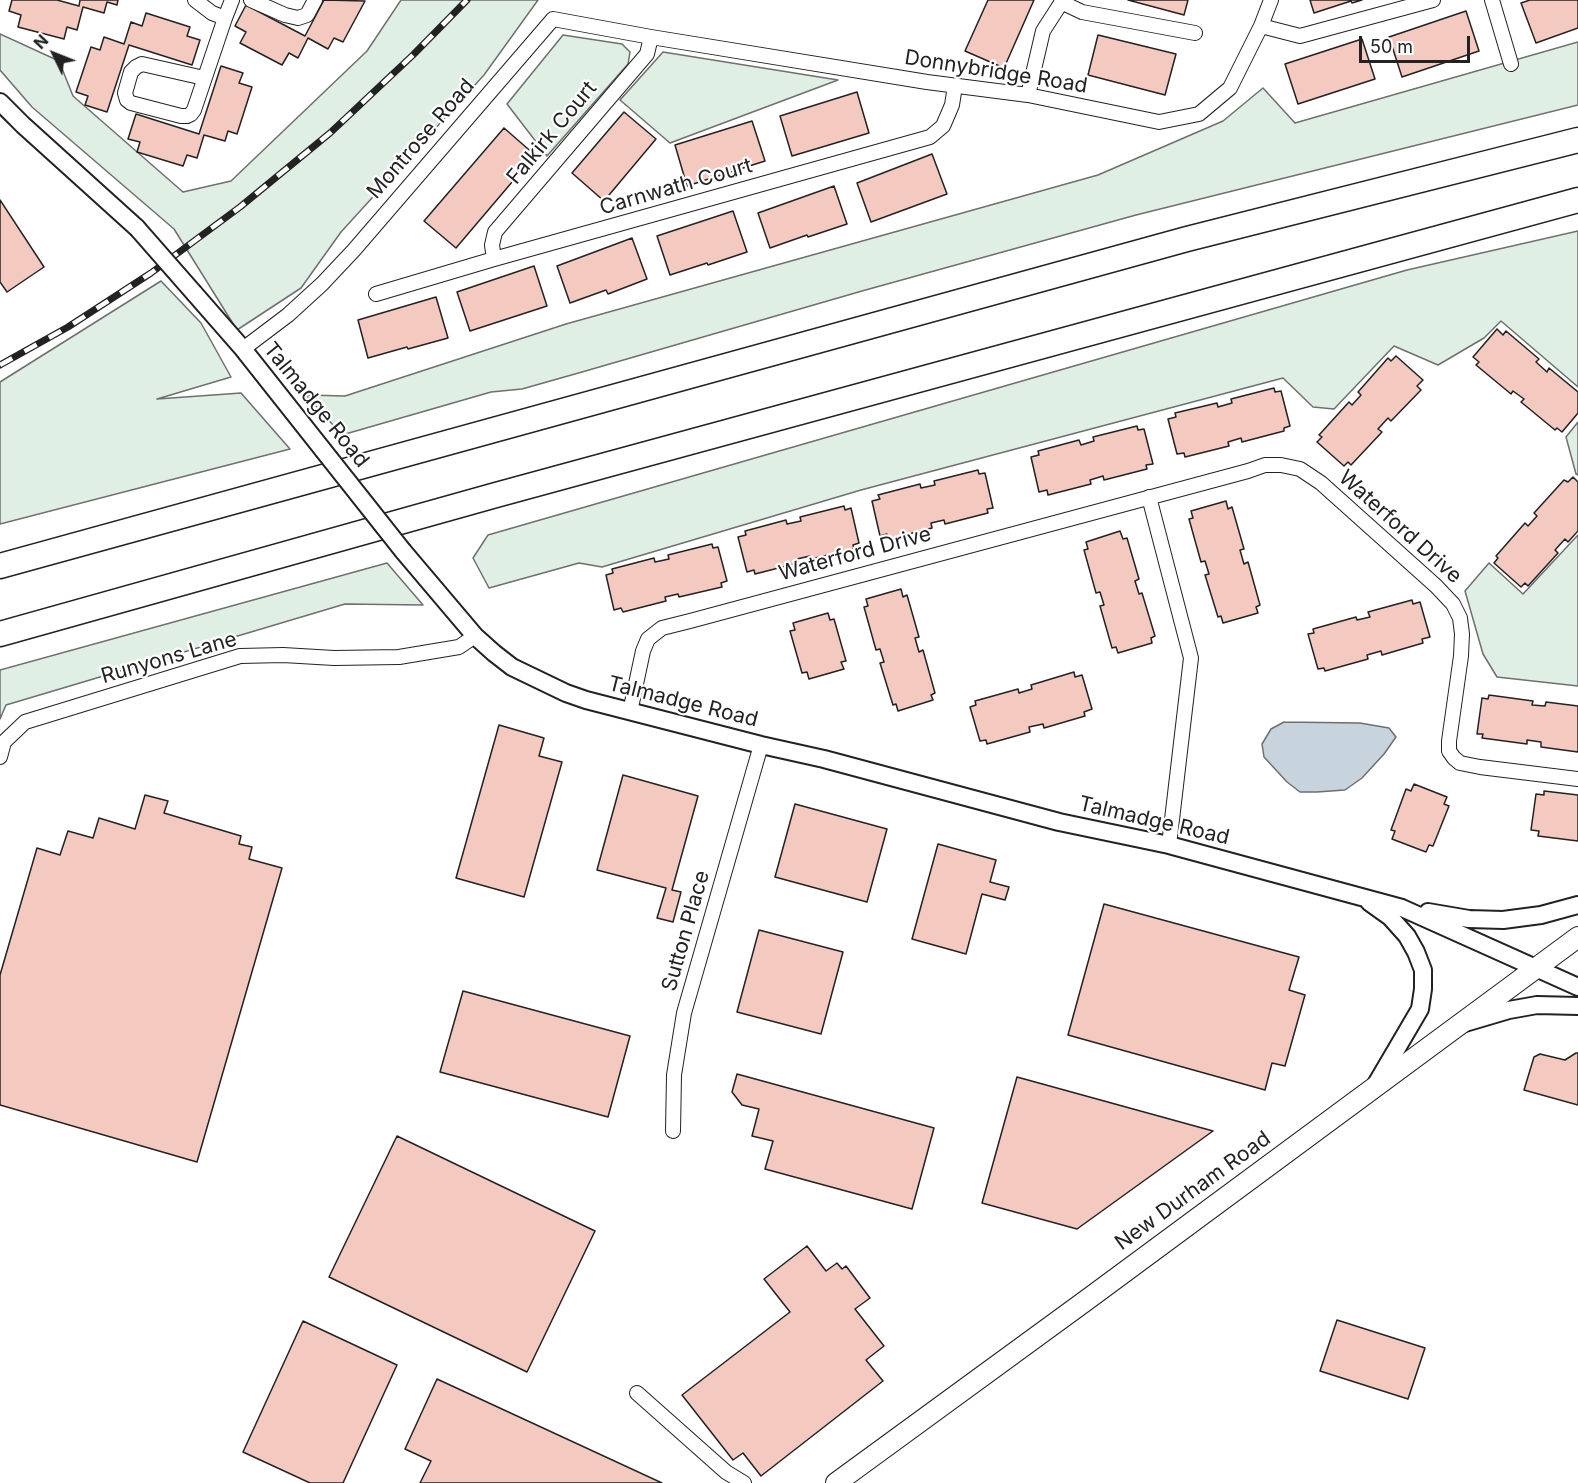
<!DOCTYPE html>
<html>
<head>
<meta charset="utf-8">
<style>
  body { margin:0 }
  #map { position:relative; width:1578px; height:1483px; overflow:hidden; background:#fff; font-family:Inter,sans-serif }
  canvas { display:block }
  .north { position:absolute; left:24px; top:24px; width:60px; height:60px; -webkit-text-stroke:4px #fff; paint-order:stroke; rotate:313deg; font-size:16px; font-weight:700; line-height:24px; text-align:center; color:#222 }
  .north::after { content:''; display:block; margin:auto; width:21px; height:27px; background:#222; clip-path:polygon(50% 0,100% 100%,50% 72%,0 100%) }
  .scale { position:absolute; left:1359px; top:36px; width:111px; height:27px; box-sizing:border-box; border:3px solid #222; border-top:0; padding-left:8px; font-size:18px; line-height:21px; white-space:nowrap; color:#222; -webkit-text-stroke:4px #fff; paint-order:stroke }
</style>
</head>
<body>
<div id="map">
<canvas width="1578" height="1483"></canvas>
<div class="north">N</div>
<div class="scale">50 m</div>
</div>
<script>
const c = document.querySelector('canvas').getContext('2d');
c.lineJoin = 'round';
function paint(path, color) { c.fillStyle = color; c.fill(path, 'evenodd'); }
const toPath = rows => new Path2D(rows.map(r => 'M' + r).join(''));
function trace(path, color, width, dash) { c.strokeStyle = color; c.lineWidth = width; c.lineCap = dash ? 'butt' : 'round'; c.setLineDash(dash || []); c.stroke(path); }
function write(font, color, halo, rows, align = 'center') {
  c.font = font + ' Inter,sans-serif'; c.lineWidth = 4.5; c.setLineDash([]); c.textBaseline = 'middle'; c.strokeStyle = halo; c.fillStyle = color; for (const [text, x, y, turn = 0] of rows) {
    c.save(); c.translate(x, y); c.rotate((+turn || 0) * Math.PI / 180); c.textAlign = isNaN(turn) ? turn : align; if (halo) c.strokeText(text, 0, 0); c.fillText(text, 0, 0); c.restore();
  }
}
const green = toPath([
  [401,0,538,0,484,75,341,232,301,288,237,330,174,229,32,107,0,70,0,34,59,61,73,96,183,192,231,181,367,51,401,0],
  [563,35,622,44,630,52,628,64,547,156,507,104,563,35],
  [1578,42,1578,105,1136,215,862,291,582,372,522,389,491,392,342,435,306,395,345,396,566,324,1098,175,1223,121,1263,88,1295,123,1578,42],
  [663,52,838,80,670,143,620,100,663,52],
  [1578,231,1578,387,1501,321,1484,338,1438,365,1394,346,1334,409,1313,407,1283,378,861,490,602,567,579,563,489,588,473,558,488,535,1407,270,1578,231],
  [161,281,201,323,231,377,157,399,241,393,290,449,0,524,0,382,161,281],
  [1578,422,1578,475,1576,474,1566,437,1578,422],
  [1578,535,1578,686,1497,677,1483,654,1465,591,1489,563,1523,594,1578,535],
  [387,563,423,605,345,604,6,705,0,719,0,670,387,563]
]);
paint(green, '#e0efe3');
trace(green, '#6f6f6f', 1.5);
const water = toPath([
  [1284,722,1360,723,1389,728,1396,737,1384,754,1362,778,1345,790,1317,792,1300,792,1287,782,1264,757,1262,744,1271,729,1284,722]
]);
paint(water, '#c7d3dd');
trace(water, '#6f6f6f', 1.5);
const building = toPath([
  [12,0,57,0,79,6,80,0,118,0,117,5,107,2,104,13,83,7,77,30,67,27,64,39,18,27,21,15,9,11,12,0],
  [324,0,365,1,343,42,334,38,328,49,308,38,298,58,289,53,282,65,240,43,246,32,235,26,246,5,305,36,324,0],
  [988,0,1034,0,1004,68,965,51,988,0],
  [1128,0,1188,0,1184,15,1128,0],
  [1310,0,1362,0,1352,3,1351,1,1314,13,1310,0],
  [1530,0,1578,0,1578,28,1536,43,1521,3,1530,0],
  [1466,11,1479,51,1402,77,1389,37,1466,11],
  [146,13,190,27,187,36,200,40,192,65,129,45,107,112,85,105,88,96,76,92,91,47,100,50,104,37,124,44,131,22,142,26,146,13],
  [1098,35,1176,54,1165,95,1088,75,1098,35],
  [1362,39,1375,79,1298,104,1285,64,1362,39],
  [221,66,243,73,239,83,252,87,237,134,228,131,225,141,204,135,197,158,187,155,183,166,137,152,140,142,128,139,136,114,199,134,221,66],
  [857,92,869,133,792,156,780,116,857,92],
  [624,112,656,139,604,201,572,173,624,112],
  [752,121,765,161,687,186,675,145,752,121],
  [504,128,535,155,456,248,424,221,504,128],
  [932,154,947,194,871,222,857,183,932,154],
  [834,186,847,224,808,237,807,235,770,248,758,213,834,186],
  [0,200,44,267,7,292,0,282,0,200],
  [733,211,747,252,708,265,707,263,670,275,657,236,733,211],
  [632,238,647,279,608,294,606,290,570,303,557,266,632,238],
  [534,266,547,306,470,331,457,292,534,266],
  [436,297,448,338,408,349,407,347,368,358,358,320,436,297],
  [1497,329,1503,335,1506,331,1539,359,1536,362,1547,372,1549,368,1578,392,1578,413,1562,432,1557,428,1555,430,1521,402,1524,399,1513,391,1511,394,1476,365,1479,362,1473,357,1497,329],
  [1396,356,1423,380,1417,386,1421,390,1391,421,1388,418,1378,429,1382,432,1351,465,1348,462,1344,466,1317,442,1322,437,1319,435,1349,402,1352,405,1361,395,1358,392,1388,358,1391,361,1396,356],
  [1274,388,1275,392,1281,391,1290,426,1284,428,1284,431,1242,442,1241,438,1228,442,1229,446,1185,457,1184,453,1177,454,1168,419,1176,417,1175,413,1217,403,1218,407,1232,403,1231,399,1274,388],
  [1137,426,1138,430,1144,429,1153,464,1146,465,1147,469,1104,480,1103,476,1090,480,1091,484,1048,495,1047,490,1039,492,1031,457,1039,455,1038,451,1079,440,1081,445,1094,441,1093,437,1137,426],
  [978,470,979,474,985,473,993,508,987,509,988,513,945,524,944,520,931,523,932,528,889,539,887,534,880,536,872,501,880,499,878,495,920,484,921,488,935,485,934,481,978,470],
  [1573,477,1578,482,1578,531,1568,542,1565,539,1555,550,1558,553,1528,586,1525,583,1521,587,1494,563,1498,558,1496,556,1525,523,1528,526,1537,516,1534,513,1564,480,1568,482,1573,477],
  [1226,501,1228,509,1232,507,1244,549,1240,550,1244,564,1248,562,1260,605,1256,607,1258,613,1223,623,1221,616,1218,617,1205,575,1209,574,1205,561,1201,562,1189,519,1193,518,1191,511,1226,501],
  [844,506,845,510,851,508,859,543,853,545,854,549,811,559,810,556,797,559,798,563,755,574,754,570,747,572,738,537,746,535,745,531,786,520,787,524,801,521,800,517,844,506],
  [1120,531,1123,539,1127,538,1139,579,1135,581,1139,594,1142,593,1155,636,1151,638,1152,643,1118,653,1116,647,1112,648,1100,606,1104,605,1100,592,1096,593,1084,550,1088,549,1086,542,1120,531],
  [712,544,713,548,718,547,727,581,721,583,722,587,679,597,678,594,665,597,666,601,623,612,621,608,614,610,606,575,613,573,612,569,654,558,655,562,669,559,668,555,712,544],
  [901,589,903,597,907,595,919,637,915,638,919,652,923,650,935,693,931,695,933,700,898,711,896,704,893,705,880,663,884,662,880,649,876,650,864,607,868,606,866,599,901,589],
  [1412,600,1413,604,1420,602,1430,637,1422,639,1423,643,1382,655,1381,651,1367,655,1368,659,1325,671,1324,668,1318,669,1308,634,1314,633,1313,629,1356,617,1357,620,1370,617,1368,612,1412,600],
  [828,613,830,620,834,619,846,661,841,662,844,669,809,679,807,672,802,673,790,631,795,630,793,623,828,613],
  [1074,672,1075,677,1082,675,1092,709,1084,712,1085,716,1044,728,1043,724,1029,727,1030,732,987,744,986,740,980,741,970,707,976,705,975,701,1018,689,1019,693,1032,689,1031,685,1074,672],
  [1489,695,1533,701,1532,705,1545,706,1546,702,1578,706,1578,752,1541,747,1541,742,1527,740,1527,744,1482,738,1483,734,1477,734,1482,698,1488,699,1489,695],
  [499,725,544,738,539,756,562,762,524,897,456,878,499,725],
  [623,775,698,796,672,890,681,892,673,922,657,918,666,888,597,870,623,775],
  [1414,784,1447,797,1444,804,1449,806,1433,846,1429,845,1426,852,1392,839,1395,831,1391,830,1406,789,1411,791,1414,784],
  [1544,791,1578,795,1578,841,1538,836,1539,831,1531,830,1536,794,1544,795,1544,791],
  [145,795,168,801,164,813,241,836,239,844,252,847,249,859,282,868,197,1162,0,1105,0,975,37,848,60,855,68,831,93,838,99,818,135,829,145,795],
  [795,804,887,829,867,902,775,877,795,804],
  [938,844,996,860,990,882,1009,887,1005,900,982,894,966,954,912,939,938,844],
  [1104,904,1299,957,1289,990,1305,995,1285,1066,1272,1063,1265,1090,1068,1035,1104,904],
  [759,930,843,952,821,1034,737,1012,759,930],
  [463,991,630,1036,608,1117,440,1072,463,991],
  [1576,1053,1578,1053,1578,1105,1524,1090,1534,1057,1540,1054,1565,1060,1576,1053],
  [737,1074,934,1128,912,1209,765,1169,773,1141,752,1136,759,1109,742,1105,732,1092,737,1074],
  [1017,1077,1213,1131,1077,1229,982,1203,1017,1077],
  [397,1136,595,1231,527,1372,329,1277,397,1136],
  [807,1246,826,1271,837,1263,842,1269,846,1266,870,1298,855,1309,884,1346,866,1360,883,1381,761,1476,743,1453,733,1460,682,1395,790,1312,764,1279,807,1246],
  [1337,1320,1425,1348,1408,1399,1320,1371,1337,1320],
  [303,1321,397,1365,343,1483,310,1483,243,1452,303,1321],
  [437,1379,662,1483,420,1483,431,1461,405,1449,437,1379]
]);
paint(building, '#f3c9c0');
trace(building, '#222', 1.5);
const minor = toPath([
  [195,0,212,13,225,18,194,110,191,114,187,116,181,116,131,103,127,100,125,93,131,72,136,67,142,64,204,78],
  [251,0,285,15,298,18,307,15,315,0],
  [1492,0,1511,64],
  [1061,2,1082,12,1195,33],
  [225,18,232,0],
  [1261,26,1300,36,1433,0],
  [1028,95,1043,31,1063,0],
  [494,259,492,245,495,232,647,54,651,37],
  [376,294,494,259,930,137,943,126,952,105,955,86],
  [243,349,288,315,322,284,354,250,553,19,651,37,927,82,1028,95,1159,122,1199,114,1230,88,1261,26,1271,0],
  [1149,497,1191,658,1169,845],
  [630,712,643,651,648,639,662,628,690,621,1248,471,1265,465,1281,465,1300,469,1321,483,1436,586,1453,604,1460,618,1462,634,1461,656,1449,741,1449,751,1454,758,1460,763,1480,767,1578,779],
  [0,757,4,742,25,722,240,656,283,655,334,658,399,657,459,647,475,636],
  [673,1131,674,1075,684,1013,761,745],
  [637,1393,726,1472,744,1483]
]);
const tertiary = toPath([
  [0,102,23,125,137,228],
  [194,293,243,349,323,450],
  [403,551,475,636,494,653,512,667,566,693,586,700,761,745,824,759,1059,822,1169,845,1402,908,1578,987],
  [1369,902,1390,917,1407,936,1416,952,1423,970,1423,989,1420,1009,1376,1084],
  [1428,912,1469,919,1503,920,1541,915,1578,905],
  [1465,1023,1509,1010,1537,1005,1578,1006]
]);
const secondary = toPath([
  [836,1483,1088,1299,1578,937]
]);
const motorway = toPath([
  [0,566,1187,239,1578,140],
  [0,634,496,495,1578,200]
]);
trace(minor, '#222', 16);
trace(tertiary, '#222', 20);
trace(secondary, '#222', 22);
trace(motorway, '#222', 27);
trace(minor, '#fff', 14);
trace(tertiary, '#fff', 16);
trace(secondary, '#fff', 20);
trace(motorway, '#fff', 24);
const rail = toPath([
  [0,365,68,327,151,273,240,207,330,133,413,55,467,0]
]);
trace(rail, '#222', 7);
trace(rail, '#fff', 4.5, [14]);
const tertiaryBridge = toPath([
  [137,228,194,293],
  [323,450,403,551]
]);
trace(tertiaryBridge, '#222', 20, []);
trace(tertiaryBridge, '#fff', 16);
write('21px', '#222', '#fff', [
  ["Donnybridge Road",996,72,9],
  ["Falkirk Court",552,133,-50],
  ["Montrose Road",421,139,-49],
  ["Carnwath Court",676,187,-16],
  ["Talmadge Road",316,405,51],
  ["Waterford Drive",1400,527,42],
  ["Waterford Drive",855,554,-15],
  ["Runyons Lane",169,658,-16],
  ["Talmadge Road",683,702,14],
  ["Talmadge Road",1154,821,13],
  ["Sutton Place",686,931,-74],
  ["New Durham Road",1193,1191,-36]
]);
</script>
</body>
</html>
